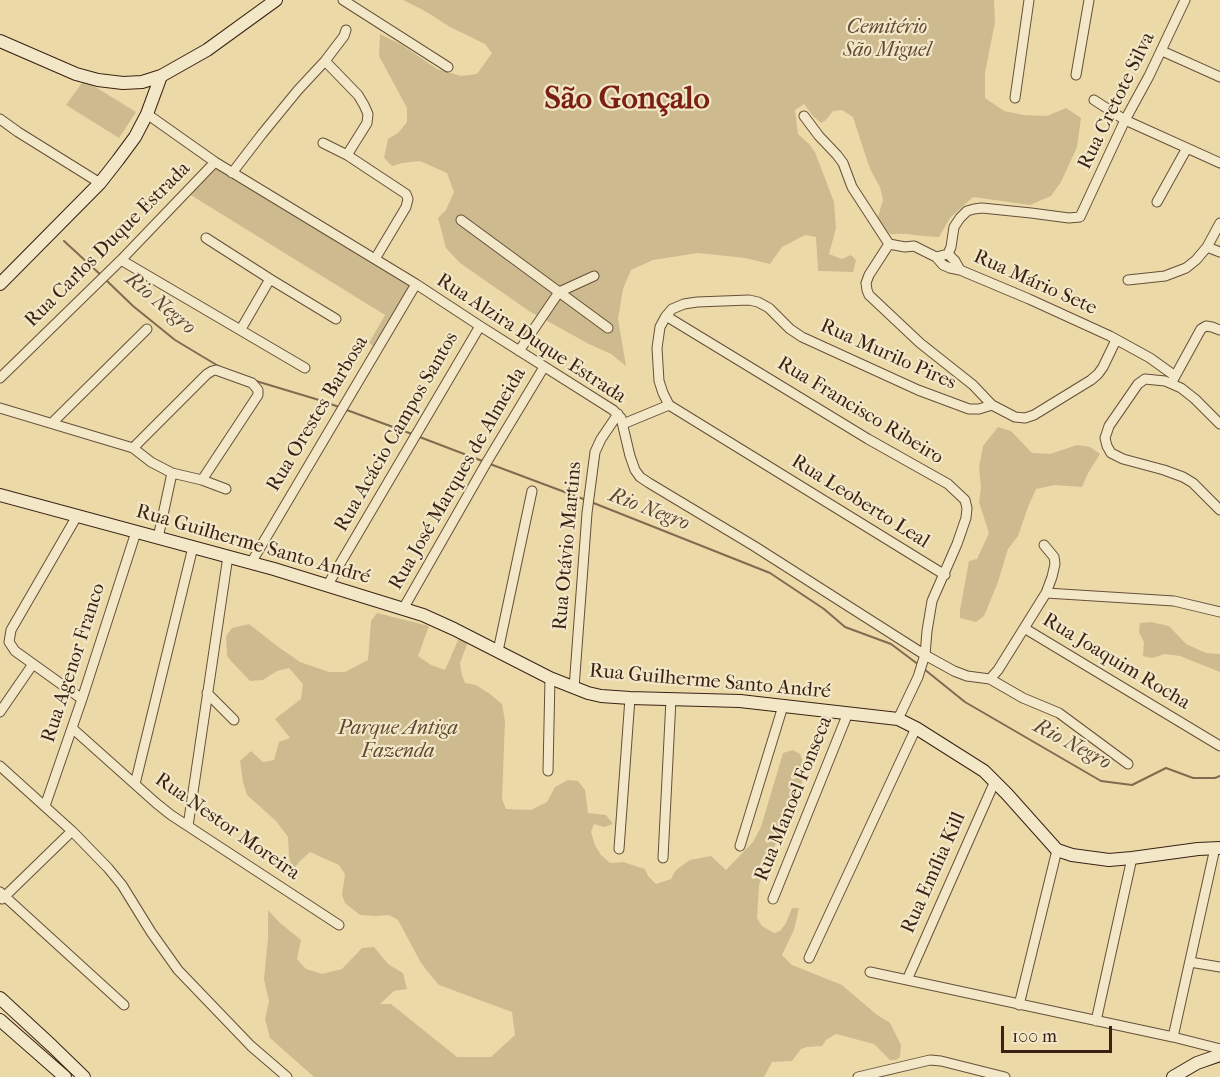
<!DOCTYPE html>
<html>
<head>
<meta charset="utf-8">
<style>
  body { margin:0 }
  #map { position:relative; width:1220px; height:1077px; overflow:hidden; background:#ebdaa8; font-family:"IM FELL French Canon",serif }
  canvas { display:block }
  .scale { position:absolute; left:1001px; top:1026px; width:111px; height:27px; box-sizing:border-box; border:3px solid #3b2116; border-top:0; padding-left:8px; font-size:18px; line-height:21px; white-space:nowrap; color:#3b2116; -webkit-text-stroke:4px #f2e7c6; paint-order:stroke }
</style>
</head>
<body>
<div id="map">
<canvas width="1220" height="1077"></canvas>
<div class="scale">100 m</div>
</div>
<script>
const c = document.querySelector('canvas').getContext('2d');
c.lineJoin = 'round';
function paint(path, color) { c.fillStyle = color; c.fill(path, 'evenodd'); }
const toPath = rows => new Path2D(rows.map(r => 'M' + r).join(''));
function trace(path, color, width, dash) { c.strokeStyle = color; c.lineWidth = width; c.lineCap = dash ? 'butt' : 'round'; c.setLineDash(dash || []); c.stroke(path); }
function write(font, color, halo, rows, align = 'center') {
  c.font = font + ' "IM FELL French Canon",serif'; c.lineWidth = 4.5; c.setLineDash([]); c.textBaseline = 'middle'; c.strokeStyle = halo; c.fillStyle = color; for (const [text, x, y, turn = 0] of rows) {
    c.save(); c.translate(x, y); c.rotate((+turn || 0) * Math.PI / 180); c.textAlign = isNaN(turn) ? turn : align; if (halo) c.strokeText(text, 0, 0); c.fillText(text, 0, 0); c.restore();
  }
}
paint(toPath([
  [403,0,994,0,995,22,985,73,985,98,1004,111,1024,115,1047,116,1066,108,1081,118,1077,147,1061,182,1051,196,1030,205,973,197,950,218,939,237,922,236,907,234,890,234,877,220,883,200,880,187,871,171,866,157,853,117,842,110,833,111,826,120,821,123,813,116,804,104,795,110,798,134,809,144,815,152,834,202,836,228,829,254,842,259,851,255,856,260,853,272,818,271,816,237,805,235,782,247,770,264,745,258,698,253,653,260,631,270,623,289,618,319,626,366,611,354,589,344,529,311,460,263,446,248,438,218,446,210,454,192,447,173,420,161,402,163,392,166,384,158,388,139,398,133,407,122,407,108,379,56,380,34,402,45,437,69,461,76,477,74,492,53,485,44,450,27,425,11],
  [84,80,136,112,119,138,66,105],
  [215,166,412,285,376,348,369,343,385,315,189,194],
  [998,427,1011,431,1032,453,1050,454,1077,445,1090,447,1100,454,1088,473,1082,487,1055,485,1036,489,1028,507,1018,536,1008,549,998,582,984,616,976,622,960,618,960,610,969,561,977,559,989,533,979,502,981,488,979,467,983,446],
  [377,613,429,626,418,656,431,665,445,670,459,638,468,642,460,663,462,675,465,683,476,685,490,694,502,704,505,721,502,799,506,809,531,810,547,802,555,787,568,780,578,781,585,790,588,813,606,815,613,824,604,827,594,824,591,832,595,845,601,855,610,863,623,862,645,869,648,876,656,884,671,879,676,870,690,860,711,856,726,870,753,842,761,827,783,753,793,750,800,754,802,759,802,782,761,878,759,886,757,918,762,926,774,933,780,931,786,923,792,908,799,908,794,930,782,955,792,965,842,985,876,1014,890,1023,901,1045,900,1057,896,1060,890,1060,874,1044,836,1034,826,1040,822,1046,807,1047,801,1049,792,1061,772,1062,764,1077,314,1077,270,1038,265,1019,269,1001,264,979,268,938,268,910,279,922,301,940,297,959,306,969,322,974,342,969,362,948,374,947,388,964,403,973,407,989,394,991,380,1004,391,1004,457,1057,491,1057,515,1035,512,1012,439,985,427,971,420,961,398,920,389,915,376,916,360,915,345,903,342,895,345,874,339,865,310,852,300,861,292,871,289,856,288,837,276,821,247,795,243,782,240,761,251,751,263,762,274,760,279,742,290,738,275,719,301,699,303,684,289,668,277,671,263,680,250,681,231,661,227,656,226,636,232,628,249,624,277,646,300,662,329,672,345,672,368,660,371,621],
  [1151,622,1169,626,1186,644,1206,653,1220,654,1220,672,1180,656,1165,654,1152,658,1143,656,1144,642,1139,632,1140,623]
]), '#cdbb8f');
trace(toPath([
  [64,241,102,276],
  [106,280,133,306,175,340,220,367],
  [256,381,319,400,339,407],
  [344,409,412,434],
  [417,436,485,462],
  [490,464,586,500],
  [591,502,770,573,824,609,845,627,891,644,919,665],
  [924,669,965,702,1101,781,1132,785,1166,768,1193,778,1215,778,1220,776]
]), '#816a50', 2);
const street = toPath([
  [343,0,448,67],
  [1162,51,1220,77],
  [325,61,358,95,364,105,368,114,367,123,347,155],
  [1076,75,1089,0],
  [1015,98,1029,0],
  [1094,100,1125,120,1220,163],
  [147,114,215,162,416,284,480,326,613,410,621,418,630,456,635,470,640,477,649,483,754,546,925,655,954,671,967,676,990,679,1023,698,1059,713,1128,764],
  [804,116,819,136,837,155,843,163,852,187,889,244,905,247,914,246,936,257,948,254,955,261,960,270,1029,299,1110,336,1150,358,1175,376],
  [0,119,18,132,100,183],
  [323,143,347,155,406,194,408,199,406,207,375,259],
  [232,173,262,134,298,90,325,61,344,36,346,30],
  [1157,202,1187,148],
  [461,220,608,328],
  [206,238,270,279,336,319],
  [889,244,869,275,866,283,867,290,869,295,920,343,973,385,992,405,1015,417,1025,418,1034,415,1091,380,1098,374,1103,367,1116,340],
  [1207,247,1220,252],
  [948,254,951,247,954,227,960,218,967,211,974,209,982,208,1031,213,1069,218,1080,217,1125,120,1149,76,1185,0],
  [936,257,943,265,950,268,960,270],
  [121,260,305,368],
  [1128,280,1165,276,1186,268,1196,260,1207,247,1220,223],
  [666,316,868,439,948,484,965,500,967,508,966,518,957,544,932,601,927,631,925,655,922,664,918,677,898,719],
  [241,329,270,279],
  [519,351,559,292,594,276],
  [0,378,121,260,215,162],
  [1173,380,1201,329,1206,326,1212,327,1220,330],
  [669,405,663,393,659,381,657,348,660,327,666,316,672,309,684,304,697,302,749,300,758,302,769,308,790,329,802,337,918,390,969,409,979,409,992,405],
  [669,405,945,575],
  [0,408,133,448,151,462,172,473,202,480,226,489],
  [52,423,147,329],
  [623,424,669,405],
  [1220,424,1195,399,1181,388,1165,381,1145,379,1138,384,1109,426,1105,438,1107,446,1111,453,1123,459,1164,470,1183,477,1193,483,1220,510],
  [133,448,207,374,212,371,216,370,252,383,258,390,258,395,202,480],
  [77,516,11,630,9,642,15,651,82,699],
  [158,538,172,473],
  [251,563,416,284],
  [327,586,480,326],
  [1046,593,1174,601,1220,612],
  [403,609,488,460,544,367],
  [1024,628,1220,746],
  [498,651,532,491],
  [990,679,998,670,1046,593,1052,577,1055,564,1054,557,1044,545],
  [574,688,587,513,595,452,601,439,618,414],
  [207,693,234,720],
  [0,712,33,664],
  [72,728,156,803,171,815,339,925],
  [0,766,72,831,108,868,122,885,151,932,178,970,251,1046,287,1077],
  [548,771,550,678],
  [135,784,193,547],
  [45,806,82,699,136,532],
  [188,826,228,556],
  [740,846,783,706],
  [619,849,630,698],
  [663,858,671,699],
  [0,892,124,1005],
  [2,899,72,831],
  [773,899,848,713],
  [809,958,916,728],
  [1190,962,1220,967],
  [870,972,1173,1037,1220,1049],
  [907,980,995,781],
  [1019,1005,1057,850],
  [1096,1021,1132,858],
  [1173,1037,1215,848],
  [858,1077,930,1060,941,1061,1005,1077]
]);
const secondary = toPath([
  [0,41,76,74,98,80,123,83,142,82,161,76,207,50,276,0],
  [0,284,100,183,118,160,135,137,147,114,161,76],
  [0,495,274,569,423,615,454,629,550,678,588,693,601,696,630,698,740,701,898,719,916,728,984,771,1007,794,1057,850,1072,855,1109,860,1132,858,1198,849,1220,848],
  [0,998,52,1046,84,1077],
  [0,1020,65,1077],
  [1173,1077,1197,1063,1220,1055]
]);
trace(street, '#674f3a', 11);
trace(secondary, '#3b2116', 14);
trace(street, '#f2e7c6', 9);
trace(secondary, '#f2e7c6', 12);
write('italic 20px', '#604834', '#f2e7c6', [
  ["Cemitério",887,28],
  ["São Miguel",887,51],
  ["Parque Antiga",398,729],
  ["Fazenda",398,752]
]);
write('20px', '#3b2116', '#f2e7c6', [
  ["Rua Cretote Silva",1117,101,-64],
  ["Rua Carlos Duque Estrada",108,245,-45],
  ["Rua Mário Sete",1035,283,24],
  ["Rua Alzira Duque Estrada",531,339,33],
  ["Rua Murilo Pires",888,355,24],
  ["Rua Francisco Ribeiro",860,411,31],
  ["Rua Orestes Barbosa",318,414,-59],
  ["Rua Acácio Campos Santos",397,432,-60],
  ["Rua José Marques de Almeida",458,479,-60],
  ["Rua Leoberto Leal",860,502,32],
  ["Rua Guilherme Santo André",253,545,16],
  ["Rua Otávio Martins",568,546,-85],
  ["Rua Joaquim Rocha",1116,662,31],
  ["Rua Agenor Franco",74,663,-72],
  ["Rua Guilherme Santo André",710,682,5],
  ["Rua Manoel Fonseca",794,799,-68],
  ["Rua Nestor Moreira",227,827,35],
  ["Rua Emília Kill",934,873,-66]
]);
write('italic 21px', '#5e4633', '#f2e7c6', [
  ["Rio Negro",160,304,40],
  ["Rio Negro",649,510,21],
  ["Rio Negro",1072,745,28]
]);
write('bold 32px', '#7a1f14', '#f2e7c6', [
  ["São Gonçalo",627,100]
]);
</script>
</body>
</html>
